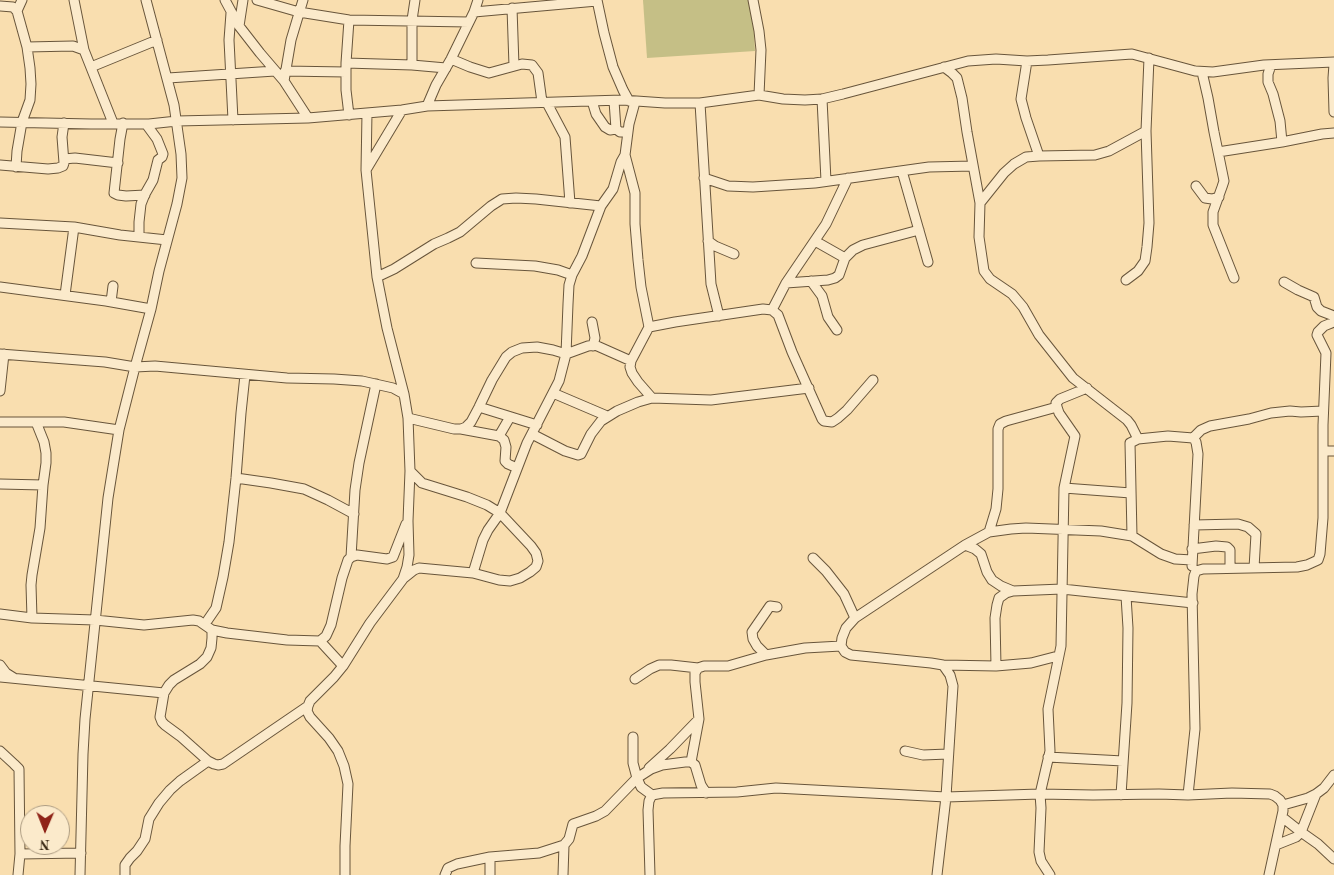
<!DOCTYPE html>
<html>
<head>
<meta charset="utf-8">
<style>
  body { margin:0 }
  #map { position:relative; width:1334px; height:875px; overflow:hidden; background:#f9deaf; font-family:"Old Standard TT",serif }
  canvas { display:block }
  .north { position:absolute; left:20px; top:805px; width:50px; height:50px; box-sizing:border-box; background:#fbeacb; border:1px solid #ad9c82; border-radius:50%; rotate:181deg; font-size:14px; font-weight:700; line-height:20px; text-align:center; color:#382714 }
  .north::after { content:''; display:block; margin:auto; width:18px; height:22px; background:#8f2418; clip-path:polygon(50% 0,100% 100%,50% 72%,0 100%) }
</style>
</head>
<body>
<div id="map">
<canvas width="1334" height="875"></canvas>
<div class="north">N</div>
</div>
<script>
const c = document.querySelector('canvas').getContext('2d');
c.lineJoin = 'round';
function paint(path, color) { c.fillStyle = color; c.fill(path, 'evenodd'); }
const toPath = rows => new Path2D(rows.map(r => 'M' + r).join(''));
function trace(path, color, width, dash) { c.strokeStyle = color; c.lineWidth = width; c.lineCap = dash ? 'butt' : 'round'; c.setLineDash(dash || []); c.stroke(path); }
paint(toPath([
  [643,0,752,0,755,51,647,58]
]), '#c5bf86');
const minor = toPath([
  [74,0,84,50,113,123],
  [225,0,239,26,260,53,284,81,308,118],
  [257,0,299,12,349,20,469,22],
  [597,0,604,33,613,67,623,90,629,101],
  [753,0,759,31,761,50,759,95],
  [0,6,13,7,17,11,27,47,30,68,31,84,30,100,22,122,17,151,16,167],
  [512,8,514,66],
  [17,11,22,0],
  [474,12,597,1],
  [231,13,229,40,233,120],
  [239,26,243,0],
  [27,47,73,46,84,50],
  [451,59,470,67,489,73,522,64,532,65,538,73,542,102],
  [1027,61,1021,99,1026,118,1039,156],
  [346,63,412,65,446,68],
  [1334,64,1333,78,1334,112],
  [412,65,412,20,415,0],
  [1271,65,1268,74,1268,82,1273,94,1280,121,1282,142],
  [91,67,157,40],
  [944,67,952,73,957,78,962,98,967,132,980,203,979,237,984,271,990,279,1012,294,1023,307,1039,335,1073,378,1127,420,1131,425,1138,439],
  [285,71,346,72],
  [1202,72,1208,98,1214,132,1224,181,1222,187,1213,212,1213,225,1234,278],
  [168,78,275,71],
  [284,81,291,40,303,0],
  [822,99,826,181],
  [592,101,596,114,605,127,610,130,616,129],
  [614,101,616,129,620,132,628,132],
  [635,102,629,124,625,155,635,193,635,224,638,260,641,287,649,327],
  [547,103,565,137,570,203],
  [700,103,711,284,719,316],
  [427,106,436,85,451,59,474,12,478,0],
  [349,115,346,90,346,63,349,20],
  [0,122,91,124,149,124,177,121,308,118,402,110,427,106,622,100,665,103,700,103,759,95,783,99,805,100,822,99,843,94,968,61,996,59,1027,61,1048,60,1132,54,1195,71,1213,72,1264,65,1334,62],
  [123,123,120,139,114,193,118,195,126,196,145,195],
  [1218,152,1282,142,1322,134,1334,133],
  [64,159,75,158,118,163],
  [0,165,48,169,58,168,63,166,64,163,62,137,64,123],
  [366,170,402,110],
  [902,171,928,262],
  [704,178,728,186,753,187,815,183,929,167,973,166],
  [1196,186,1205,198,1212,199,1219,197],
  [980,203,1004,173,1014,164,1026,157,1039,156,1095,155,1109,151,1146,131],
  [0,223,74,227,120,235,167,240],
  [139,237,139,222,141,204,145,194,153,180,158,160,162,157,163,154,157,139,146,124],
  [708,241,715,246,734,254],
  [815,241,845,258],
  [476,263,535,266,558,270,572,275],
  [377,277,394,269,434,244,448,238,460,232,491,206,502,199,516,198,536,199,601,206],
  [1126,280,1138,271,1145,261,1147,247,1149,223,1146,131,1149,58],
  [811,281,822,296,828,317,837,330],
  [1284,282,1298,290,1314,297,1317,307,1321,311,1334,316],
  [786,283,828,280,835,278,839,275,845,258,853,250,863,245,919,230],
  [0,287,106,301,151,309],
  [65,295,74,227],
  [111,302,113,286],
  [772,310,786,283,826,224,848,178],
  [592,322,595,338,593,346],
  [0,354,105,362,135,367,155,366,287,378,334,379,362,381,393,388,404,394],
  [0,391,4,354],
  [553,393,607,416],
  [652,398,638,382,632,373,630,367,631,361,649,327,675,322,763,309,772,310,778,315,792,352,822,419,824,421,832,422,838,418,847,410,873,380],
  [479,407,537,425],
  [408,418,454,429,461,429,466,427,471,422,479,407,492,380,506,357,512,352,522,348,537,347,553,350,566,354,588,346,595,345,631,361],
  [0,422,64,422,119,430],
  [461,429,499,436,504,440,506,447,505,461,508,464,517,468],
  [532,434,565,451,578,455,581,454,591,434,601,421,617,411,638,402,652,398,711,400,809,388],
  [499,436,510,417],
  [1193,438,1201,430,1210,426,1249,419,1271,413,1290,411,1301,412,1323,411],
  [1323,451,1334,451],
  [236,478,271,483,304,489,328,500,354,514],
  [0,484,43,485],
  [1064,488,1131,493],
  [1194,525,1238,524,1248,527,1256,534,1254,568],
  [989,532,996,509,998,489,998,429,1000,424,1006,421,1057,407],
  [1132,536,1130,443,1138,439,1168,436,1193,438,1196,442,1198,454,1192,566],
  [965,545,975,549,981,554,987,572,992,580,1001,586,1013,591],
  [1192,549,1216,546,1227,547,1230,550,1230,568],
  [351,557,355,490,359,463,376,384],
  [813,558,826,571,844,594,855,618],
  [473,573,483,540,488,530,500,513,527,443,559,381,566,354,568,304,569,285,572,275,582,256,601,206,613,189,621,162,625,155],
  [404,578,414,570,419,568,473,573,499,580,510,581,520,578,530,572,536,567,538,561,536,553,531,546,500,513,487,505,467,497,422,483,410,471],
  [0,614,32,618,95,620,144,625,193,620,199,621,212,630,227,633,287,640,320,641,326,636,331,625,342,578,348,560,351,557,357,555,387,559,393,557,406,524],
  [32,618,31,585,32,575,40,528,43,485,46,463,46,453,44,442,36,422],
  [205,624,216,608,223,577,229,542,236,478,241,413,245,375],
  [212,630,212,638,211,648,207,657,200,664,174,680,169,685,164,693,160,717,162,722,165,725,180,736,208,761,214,764,218,765,223,764,308,706],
  [320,641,343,666],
  [766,655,757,646,753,639,752,632,770,606,777,607],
  [0,665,6,673,14,678],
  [943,665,996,666,1031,663,1058,656],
  [996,666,995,618,997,605,999,598,1006,593,1013,591,1062,589,1193,603],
  [0,677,164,693],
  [635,679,650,669,659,665,671,665,698,668],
  [633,737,633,763,637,778,641,787,652,795],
  [0,751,14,764,19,769,20,854,18,875],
  [905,751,923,755,948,754],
  [1048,757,1123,761],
  [691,762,699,719,695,682,695,673,698,668,704,666,728,666,766,655,805,648,841,646],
  [649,768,670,749,699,719],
  [1121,795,1127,703,1128,628,1126,596],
  [1188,795,1195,729,1192,594,1194,576,1196,571,1203,569,1297,567,1307,565,1318,560,1320,554,1323,518,1323,425,1326,353,1317,335,1318,332,1324,326,1334,322],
  [1283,805,1308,798,1316,794,1324,788,1334,775],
  [1282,817,1301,832,1318,844,1334,859],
  [1276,845,1296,837,1301,832,1316,794],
  [20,854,81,853],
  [80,875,83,754,85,719,108,498,119,430,135,367,151,309,159,271,177,204,182,178,181,154,174,105,146,0],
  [125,875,125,865,130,858,137,851,145,839,149,819,159,803,170,790,180,781,208,761],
  [345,875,345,846,348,784,344,766,338,751,329,738,310,717,307,711,308,706,310,701,334,677,343,666,370,623,403,579,407,567,409,555,408,521,410,471,408,418,404,394,387,328,377,277,366,170,367,113],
  [445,875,448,868,457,864,490,857,539,853,564,845,569,839,573,824,576,823,596,816,605,811,637,778,651,769,662,765,685,762,691,762,695,765,701,785,706,793],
  [490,875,490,857],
  [563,875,564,845],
  [650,875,648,810,649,801,652,795,663,793,737,792,776,788,946,797,1040,794,1093,795,1159,794,1188,795,1232,793,1270,794,1275,796,1280,800,1283,805,1283,811,1269,875],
  [937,875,946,797,952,701,953,686,950,675,943,665,931,663,851,655,845,652,841,646,842,638,846,628,855,618,965,545,989,532,1011,529,1026,528,1101,531,1132,536,1161,554,1175,559,1192,560],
  [1050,875,1041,861,1039,852,1041,808,1040,794,1050,751,1048,709,1061,646,1064,488,1075,436,1059,413,1057,407,1056,403,1060,399,1087,388]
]);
trace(minor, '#68553b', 11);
trace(minor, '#fbeacb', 9);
</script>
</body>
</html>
